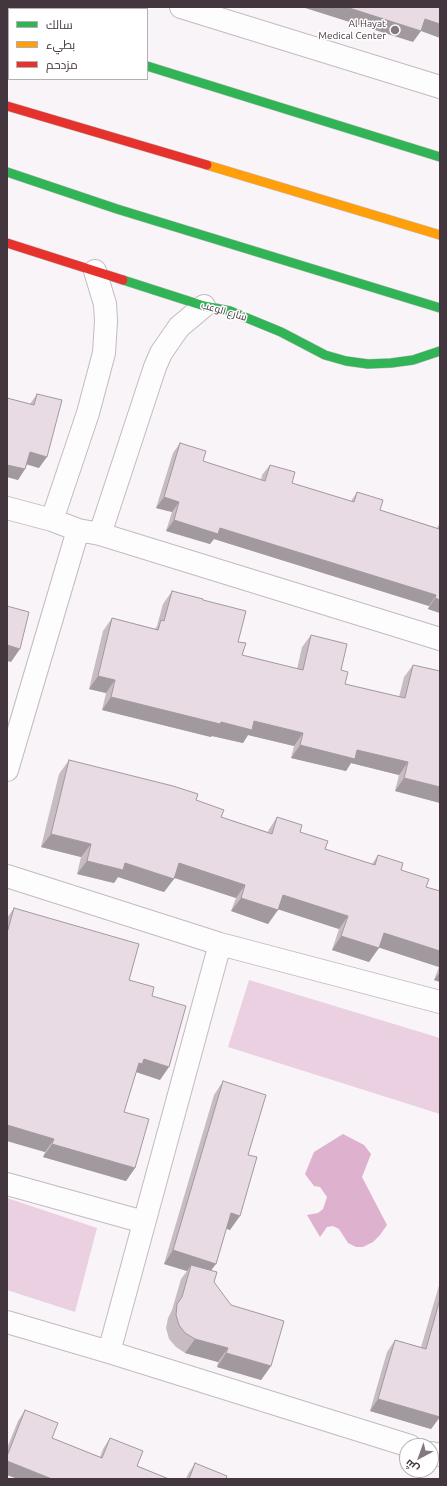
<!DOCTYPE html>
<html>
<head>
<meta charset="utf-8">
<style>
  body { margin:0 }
  #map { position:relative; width:447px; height:1486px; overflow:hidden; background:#f9f4f7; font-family:Ubuntu,Cairo,sans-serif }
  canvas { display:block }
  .frame { position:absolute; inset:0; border:8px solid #44363e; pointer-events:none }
  .legend { position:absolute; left:8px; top:8px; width:140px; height:72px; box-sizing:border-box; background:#fff; border:1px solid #b4afb2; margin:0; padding:5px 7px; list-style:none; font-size:12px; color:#44363e }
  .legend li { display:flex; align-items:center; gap:8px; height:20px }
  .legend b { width:20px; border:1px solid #b4afb2 }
  .north { position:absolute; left:399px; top:1438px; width:40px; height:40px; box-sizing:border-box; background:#fff; border:1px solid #b4afb2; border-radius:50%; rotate:221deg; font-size:11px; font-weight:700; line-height:16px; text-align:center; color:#44363e }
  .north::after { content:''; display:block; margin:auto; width:14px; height:18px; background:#83787f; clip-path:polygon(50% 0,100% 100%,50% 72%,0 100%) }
</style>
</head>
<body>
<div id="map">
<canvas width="447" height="1486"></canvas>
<div class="frame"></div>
<ul class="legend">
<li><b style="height:5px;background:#30b455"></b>سالك</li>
<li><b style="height:5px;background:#ff9f0a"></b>بطيء</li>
<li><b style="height:5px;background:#e5322d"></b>مزدحم</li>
</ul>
<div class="north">ش</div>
</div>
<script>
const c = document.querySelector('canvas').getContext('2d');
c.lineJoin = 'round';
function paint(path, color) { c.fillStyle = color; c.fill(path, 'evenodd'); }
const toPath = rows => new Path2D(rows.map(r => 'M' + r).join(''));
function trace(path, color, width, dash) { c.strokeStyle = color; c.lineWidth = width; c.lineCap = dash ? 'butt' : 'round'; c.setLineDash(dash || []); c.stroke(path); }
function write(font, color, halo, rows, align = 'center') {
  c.font = font + ' Ubuntu,Cairo,sans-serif'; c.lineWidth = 3; c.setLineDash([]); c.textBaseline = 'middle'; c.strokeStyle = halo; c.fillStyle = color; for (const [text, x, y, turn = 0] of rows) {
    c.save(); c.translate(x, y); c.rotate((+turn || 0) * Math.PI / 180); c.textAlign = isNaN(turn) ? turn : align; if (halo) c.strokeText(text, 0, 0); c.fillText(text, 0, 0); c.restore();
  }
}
paint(toPath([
  [249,980,440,1038,440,1114,228,1047],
  [7,1198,97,1228,75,1312,7,1290]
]), '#ead0e0');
paint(toPath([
  [343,1134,364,1145,371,1154,362,1177,387,1225,380,1235,373,1242,363,1247,356,1247,348,1243,339,1229,333,1226,327,1227,320,1237,307,1215,318,1213,323,1209,327,1197,320,1187,314,1186,305,1174,314,1152]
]), '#deb1ce');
const street = toPath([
  [181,7,440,87],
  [7,508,52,520,78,530,100,534,440,639],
  [52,520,88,413,104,353,106,321,105,304,95,271],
  [100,534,155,367,161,353,179,327,204,306],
  [7,770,78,530],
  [7,876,220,944,440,1002],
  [7,1184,144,1222],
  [7,1322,109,1352,410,1446],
  [109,1352,220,944],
  [431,1453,440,1455]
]);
const fast = toPath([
  [7,23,9,23],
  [147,66,440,157],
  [7,172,117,209,440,308],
  [123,280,204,306,230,311,281,332,325,355,346,361,368,364,391,363,413,360,440,351]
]);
const slow = toPath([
  [207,165,440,235]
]);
const jam = toPath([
  [7,106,207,165],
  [7,243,123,280]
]);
trace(street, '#c3babf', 24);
trace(fast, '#c3babf', 10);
trace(slow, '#c3babf', 10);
trace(jam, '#c3babf', 10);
trace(street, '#fefdfe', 22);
trace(fast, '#30b455', 9);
trace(slow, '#ff9f0a', 9);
trace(jam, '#e5322d', 9);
paint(toPath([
  [37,394,39,468,27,464,25,469,18,480,7,477,7,398,30,404],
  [180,443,203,461,261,480,262,475,270,465,292,483,351,501,357,492,380,510,437,528,440,523,440,613,428,609,429,606,214,539,210,544,166,531,172,512,156,508,173,453],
  [172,591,203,600,238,642,242,655,297,669,302,647,311,635,341,670,345,684,399,697,404,677,413,665,440,671,440,803,395,791,399,775,351,763,346,771,291,758,294,746,248,735,243,743,212,736,211,737,102,710,106,693,89,689,103,631,112,618,155,629,157,626,163,604],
  [69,760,196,800,221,817,268,832,268,831,277,817,325,849,372,864,378,855,426,887,440,891,440,982,434,980,439,967,379,947,369,962,332,950,339,929,278,909,268,924,231,911,236,898,174,878,164,892,118,877,114,883,77,874,81,857,41,847,59,774],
  [14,908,129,980,152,996,160,1080,136,1072,124,1112,135,1168,126,1181,43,1157,45,1152,7,1141,7,918],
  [223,1081,248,1155,230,1230,226,1228,211,1271,214,1282,271,1366,261,1380,217,1367,218,1362,185,1353,176,1347,169,1339,166,1328,168,1318,172,1310,181,1279,187,1271,164,1264,214,1095],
  [440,1282,440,1416,431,1429,370,1411,387,1352,395,1340,421,1347],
  [25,1410,52,1438,100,1457,103,1449,110,1438,137,1466,169,1479,18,1479,7,1475,7,1448,18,1421],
  [195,1463,226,1479,186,1479,188,1474]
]), '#c8bcc3');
paint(toPath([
  [302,7,346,7,425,19,440,24,440,38,421,31,413,42],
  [30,452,47,457,39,468,22,463],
  [7,465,25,469,18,480,7,477],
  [164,497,179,502,172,512,156,508],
  [174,520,220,528,436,595,429,606,214,539,210,544,166,531],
  [435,598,440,600,440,613,428,609],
  [7,645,20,649,11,662,7,661],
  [98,676,115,680,106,693,89,689],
  [111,697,221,722,254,721,303,733,294,746,248,735,243,743,212,736,211,737,102,710],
  [300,745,357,750,408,762,399,775,351,763,346,771,291,758],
  [404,778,440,787,440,803,395,791],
  [51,834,91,844,81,857,41,847],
  [87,861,125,863,174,879,164,892,118,877,114,883,77,874],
  [179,863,245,885,236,898,169,876],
  [283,895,348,916,339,929,274,908],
  [241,898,278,910,268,924,231,911],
  [384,933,440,951,440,965,439,967,374,946],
  [341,936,379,948,369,962,332,950],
  [440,972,440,982,434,980],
  [144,1059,169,1067,160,1080,136,1072,139,1063],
  [7,1125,54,1139,45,1152,7,1141],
  [52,1144,135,1168,126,1181,43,1157],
  [231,1213,240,1216,230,1230,221,1227],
  [173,1250,216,1264,206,1277,191,1265,187,1271,164,1264],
  [195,1339,228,1348,218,1362,185,1353],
  [226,1353,271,1366,261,1380,217,1367],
  [378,1399,440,1417,431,1429,370,1411],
  [7,1461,52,1479,18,1479,7,1475]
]), '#a2999f');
const building = toPath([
  [346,7,440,7,440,24,425,19,421,31,346,7],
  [37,394,62,400,47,457,30,452,25,469,7,465,7,398,34,405,37,394],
  [180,443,206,451,203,461,265,481,270,465,295,472,292,483,354,502,357,492,383,500,380,510,439,529,440,526,440,600,435,598,436,595,220,528,218,534,174,520,179,502,164,497,180,443],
  [172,591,203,599,203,600,246,611,238,642,246,643,242,655,303,670,311,635,347,644,341,670,348,672,345,684,405,698,413,665,440,671,440,787,404,778,408,762,357,750,355,759,300,745,303,733,254,721,252,730,221,722,220,724,111,697,115,680,98,676,112,618,158,630,161,620,164,621,172,591],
  [7,606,29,612,20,649,7,645,7,606],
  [69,760,173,786,198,794,196,800,224,810,221,817,272,834,277,817,302,825,300,832,328,841,325,849,375,865,378,855,403,863,401,870,429,879,426,887,440,891,440,951,384,933,379,948,341,936,348,916,283,895,278,910,241,898,245,885,179,863,174,879,125,863,123,870,87,861,91,844,51,834,69,760],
  [14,908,139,944,129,980,154,987,152,996,186,1006,169,1067,144,1059,142,1064,139,1063,124,1112,149,1119,135,1168,52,1144,54,1139,7,1125,7,933,14,908],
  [223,1081,266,1095,248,1155,257,1157,240,1216,231,1213,216,1264,173,1250,223,1081],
  [191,1265,217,1272,214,1282,231,1305,284,1321,271,1366,226,1353,228,1348,195,1339,185,1333,179,1325,176,1315,177,1304,182,1297,191,1265],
  [440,1299,440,1417,378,1399,395,1340,426,1349,440,1299],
  [25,1410,58,1423,52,1438,102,1458,110,1438,143,1451,137,1466,169,1479,69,1479,68,1478,68,1479,52,1479,7,1461,7,1456,25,1410],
  [195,1463,227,1476,226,1479,189,1479,195,1463]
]);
paint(building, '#e8dbe3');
trace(building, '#a2999f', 1);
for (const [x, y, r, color] of [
  [395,30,5,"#83787f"]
]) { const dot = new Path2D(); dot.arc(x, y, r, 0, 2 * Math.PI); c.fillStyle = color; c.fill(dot); trace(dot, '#fff', 1.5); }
write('10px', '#44363e', '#fff', [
  ["Al Hayat",386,24],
  ["Medical Center",386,36]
], 'right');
write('10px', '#44363e', '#fff', [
  ["شارع الوعب",224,311,16]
]);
</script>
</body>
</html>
